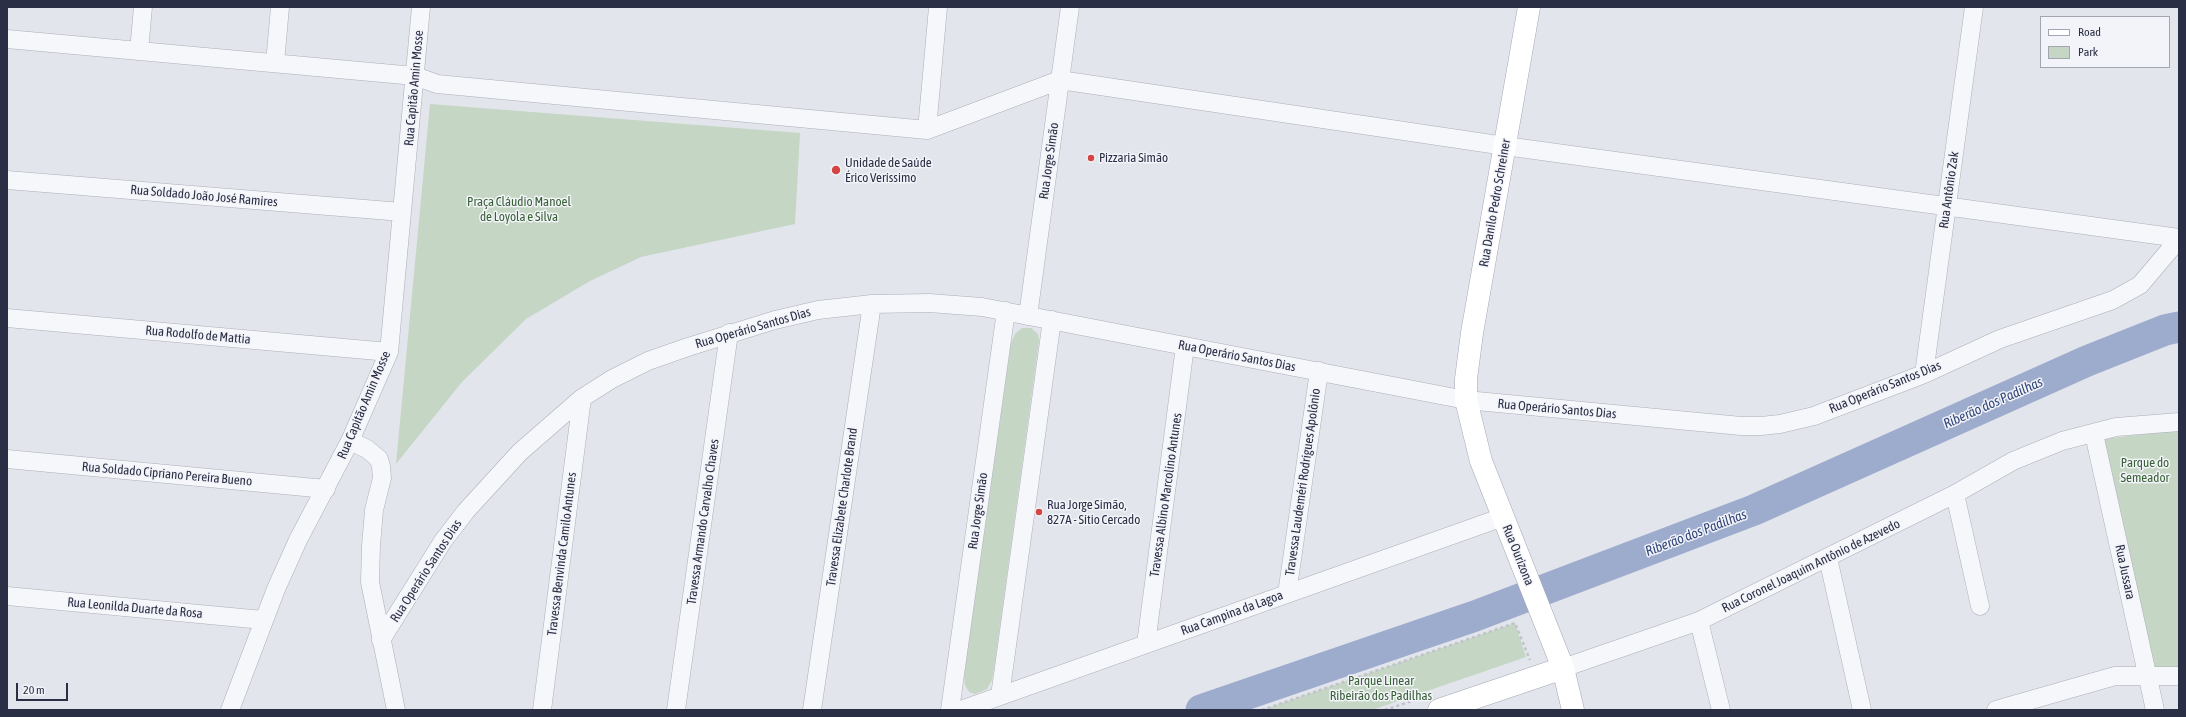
<!DOCTYPE html>
<html>
<head>
<meta charset="utf-8">
<style>
  body { margin:0 }
  #map { position:relative; width:2186px; height:717px; overflow:hidden; background:#e3e5ec; font-family:"Asap Condensed",sans-serif }
  canvas { display:block }
  .frame { position:absolute; inset:0; border:8px solid #2a2f45; pointer-events:none }
  .legend { position:absolute; left:2040px; top:16px; width:130px; height:52px; box-sizing:border-box; background:#f3f4f9; border:1px solid #a3a5b1; margin:0; padding:5px 7px; list-style:none; font-size:12px; color:#2a2f45 }
  .legend li { display:flex; align-items:center; gap:8px; height:20px }
  .legend b { width:20px; border:1px solid #a3a5b1 }
  .scale { position:absolute; left:16px; top:683px; width:52px; height:18px; box-sizing:border-box; border:2px solid #2a2f45; border-top:0; padding-left:5px; font-size:12px; line-height:14px; white-space:nowrap; color:#2a2f45; -webkit-text-stroke:3px #f3f4f9; paint-order:stroke }
</style>
</head>
<body>
<div id="map">
<canvas width="2186" height="717"></canvas>
<div class="frame"></div>
<ul class="legend">
<li><b style="height:5px;background:#fff"></b>Road</li>
<li><b style="height:11px;background:#c5d6c4"></b>Park</li>
</ul>
<div class="scale">20 m</div>
</div>
<script>
const c = document.querySelector('canvas').getContext('2d');
c.lineJoin = 'round';
function paint(path, color) { c.fillStyle = color; c.fill(path, 'evenodd'); }
const toPath = rows => new Path2D(rows.map(r => 'M' + r).join(''));
function trace(path, color, width, dash) { c.strokeStyle = color; c.lineWidth = width; c.lineCap = dash ? 'butt' : 'round'; c.setLineDash(dash || []); c.stroke(path); }
function write(font, color, halo, rows, align = 'center') {
  c.font = font + ' "Asap Condensed",sans-serif'; c.lineWidth = 3; c.setLineDash([]); c.textBaseline = 'middle'; c.strokeStyle = halo; c.fillStyle = color; for (const [text, x, y, turn = 0] of rows) {
    c.save(); c.translate(x, y); c.rotate((+turn || 0) * Math.PI / 180); c.textAlign = isNaN(turn) ? turn : align; if (halo) c.strokeText(text, 0, 0); c.fillText(text, 0, 0); c.restore();
  }
}
paint(toPath([
  [430,104,800,133,795,224,641,257,590,281,526,319,462,382,396,464],
  [1022,328,1031,328,1038,334,1039,341,994,669,992,680,987,689,975,694,969,692,965,685,964,676,1011,343,1015,334],
  [2179,430,2179,668,2153,667,2103,439],
  [1515,623,1526,657,1372,710,1262,710]
]), '#c5d6c4');
trace(toPath([
  [1201,710,1475,616,1754,510,2087,361,2165,330,2179,327]
]), '#9daccd', 31);
const minor = toPath([
  [7,39,415,76,437,84,927,130,1060,80,1505,146,2179,238],
  [139,51,143,7],
  [275,63,280,7],
  [927,130,938,7],
  [7,180,402,212],
  [1028,316,1070,7],
  [7,318,389,352],
  [1924,374,1974,7],
  [2094,434,2155,710],
  [350,441,367,449,379,459,381,467,382,478,374,510,371,546,370,582,396,710],
  [7,459,326,489],
  [1955,494,1980,606],
  [1828,558,1862,710],
  [1287,594,1319,371],
  [7,596,263,620],
  [1699,621,1721,710],
  [381,640,443,541,466,511,520,452,582,398,612,379,648,361,688,347,775,320,818,310,872,304,929,303,982,307,1466,400,1741,426,1761,426,1780,424,1814,416,1924,374,2000,339,2113,300,2140,285,2179,239],
  [1146,644,1185,346],
  [1563,668,1699,621,1955,494,2013,461,2062,441,2116,427,2179,422],
  [1000,696,1052,320],
  [230,710,276,589,298,540,350,441,389,352,421,7],
  [542,710,582,398],
  [676,710,729,333],
  [812,710,872,304],
  [950,710,1006,311],
  [961,710,1503,517],
  [1996,710,2115,676,2179,676]
]);
const major = toPath([
  [1529,7,1472,333,1466,379,1466,400,1481,461,1563,668,1573,710],
  [1439,710,1563,668]
]);
trace(minor, '#acaeba', 19);
trace(major, '#a2a7b8', 23);
trace(toPath([
  [1262,710,1515,623,1530,660],
  [1385,710,1424,697]
]), '#c1c3cb', 2.5, [3, 3]);
trace(minor, '#f6f7fa', 18);
trace(major, '#fff', 22);
for (const [x, y, r, color] of [
  [1091,158,4,"#d44644"],
  [836,170,5,"#d44644"],
  [1039,512,4,"#d44644"]
]) { const dot = new Path2D(); dot.arc(x, y, r, 0, 2 * Math.PI); c.fillStyle = color; c.fill(dot); trace(dot, '#f3f4f9', 1.5); }
write('13px', '#2a2f45', '#f3f4f9', [
  ["Rua Capitão Amin Mosse",414,88,-85],
  ["Rua Jorge Simão",1049,161,-82],
  ["Rua Antônio Zak",1949,190,-82],
  ["Rua Soldado João José Ramires",204,196,5],
  ["Rua Danilo Pedro Schreiner",1495,203,-80],
  ["Rua Operário Santos Dias",753,328,-16],
  ["Rua Rodolfo de Mattia",198,335,5],
  ["Rua Operário Santos Dias",1237,356,11],
  ["Rua Operário Santos Dias",1885,387,-22],
  ["Rua Capitão Amin Mosse",364,405,-67],
  ["Rua Operário Santos Dias",1557,409,5],
  ["Rua Soldado Cipriano Pereira Bueno",167,474,5],
  ["Travessa Laudeméri Rodrigues Apolônio",1303,482,-82],
  ["Travessa Albino Marcolino Antunes",1166,495,-82],
  ["Travessa Elizabete Charlote Brand",842,507,-82],
  ["Rua Jorge Simão",978,511,-82],
  ["Travessa Armando Carvalho Chaves",703,522,-82],
  ["Travessa Benvinda Camilo Antunes",562,554,-83],
  ["Rua Ourizona",1518,555,68],
  ["Rua Coronel Joaquim Antônio de Azevedo",1811,566,-26],
  ["Rua Operário Santos Dias",426,571,-57],
  ["Rua Jussara",2125,572,78],
  ["Rua Leonilda Duarte da Rosa",135,608,5],
  ["Rua Campina da Lagoa",1232,613,-20]
]);
write('13px', '#2a2f45', '#f3f4f9', [
  ["Pizzaria Simão",1099,158],
  ["Unidade de Saúde",845,163],
  ["Érico Veríssimo",845,178],
  ["Rua Jorge Simão,",1047,505],
  ["827A - Sítio Cercado",1047,520]
], 'left');
write('13px', '#386136', '#f3f4f9', [
  ["Praça Cláudio Manoel",519,202],
  ["de Loyola e Silva",519,217],
  ["Parque do",2145,463],
  ["Semeador",2145,478],
  ["Parque Linear",1381,681],
  ["Ribeirão dos Padilhas",1381,696]
]);
write('italic 14px', '#32477b', '#f3f4f9', [
  ["Riberão dos Padilhas",1993,403,-24],
  ["Riberão dos Padilhas",1696,533,-21]
]);
</script>
</body>
</html>
